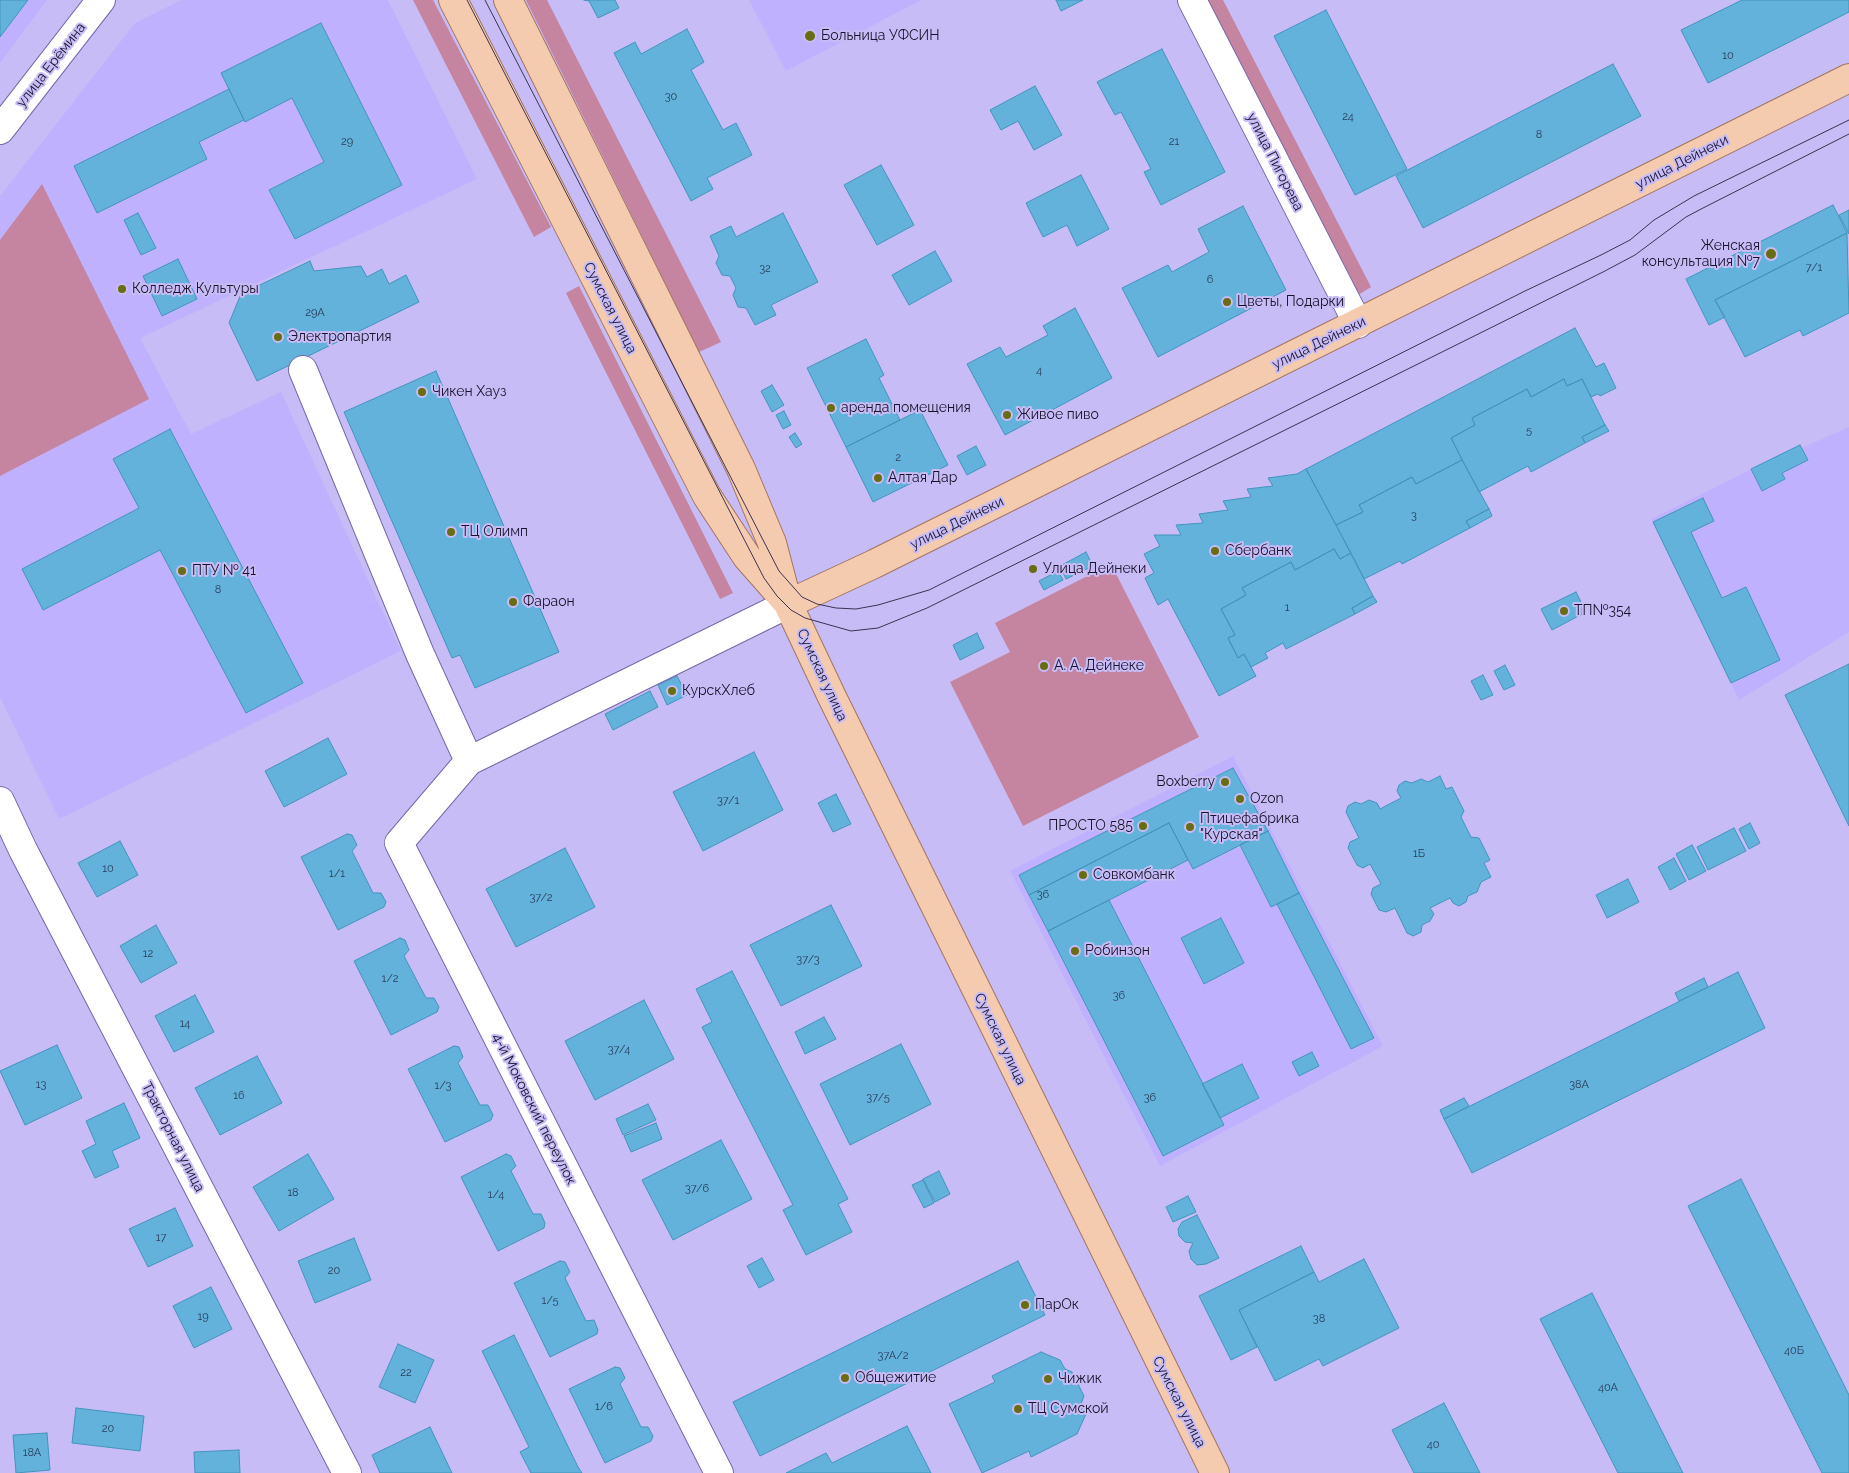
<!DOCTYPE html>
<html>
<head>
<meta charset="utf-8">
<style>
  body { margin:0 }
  canvas { display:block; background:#c7bcf5 }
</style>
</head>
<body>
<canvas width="1849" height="1473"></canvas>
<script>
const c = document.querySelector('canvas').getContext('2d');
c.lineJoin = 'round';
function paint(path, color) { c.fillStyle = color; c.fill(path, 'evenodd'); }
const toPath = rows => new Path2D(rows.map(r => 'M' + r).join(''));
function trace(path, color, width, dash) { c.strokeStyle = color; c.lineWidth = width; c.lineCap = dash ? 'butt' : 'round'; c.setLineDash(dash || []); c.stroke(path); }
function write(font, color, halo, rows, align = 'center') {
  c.font = font + ' Raleway,sans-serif'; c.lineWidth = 4; c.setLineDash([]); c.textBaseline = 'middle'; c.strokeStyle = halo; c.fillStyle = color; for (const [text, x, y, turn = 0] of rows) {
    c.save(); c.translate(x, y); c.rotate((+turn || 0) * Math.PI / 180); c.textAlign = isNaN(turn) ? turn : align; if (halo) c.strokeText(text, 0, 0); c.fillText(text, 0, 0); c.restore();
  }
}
paint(toPath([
  [0,0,47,0,0,63],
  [181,0,388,0,477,179,140,338,191,434,281,392,401,651,59,819,0,697,0,196,135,23],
  [749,0,921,0,786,71],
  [1849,427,1849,632,1739,700,1651,519,1800,445,1802,448],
  [1233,756,1383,1046,1160,1166,1010,871]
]), '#c0b1fe');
paint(toPath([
  [413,0,433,0,551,227,534,237],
  [526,0,547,0,721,342,699,352],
  [1200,0,1223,0,1371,287,1350,300],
  [42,184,149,399,0,476,0,240],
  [579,286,733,593,720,599,566,293],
  [1111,564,1199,737,1023,826,950,682,1010,652,995,623]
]), '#c5849f');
const building = toPath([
  [0,0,28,0,0,37,0,0],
  [584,0,615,0,619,8,598,18,589,1,584,0],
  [1056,0,1083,0,1061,11,1056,0],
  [1742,0,1849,0,1849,12,1708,83,1681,30,1742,0],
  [1326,10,1407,169,1355,195,1274,36,1326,10],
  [321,23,402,185,295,239,269,190,324,162,292,98,245,122,221,73,321,23],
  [687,29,704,62,691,70,723,130,736,123,752,155,707,178,713,189,691,201,614,53,635,42,641,54,687,29],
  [1162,49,1225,172,1161,205,1144,172,1151,169,1121,112,1115,115,1097,82,1162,49],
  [1613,64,1641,116,1423,228,1396,176,1613,64],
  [1035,86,1062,135,1034,150,1018,121,1001,130,990,110,1035,86],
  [229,89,244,120,199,142,207,159,97,213,74,166,229,89],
  [881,165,914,225,877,245,844,185,881,165],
  [1081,175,1109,229,1077,246,1067,225,1043,237,1026,203,1081,175],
  [1833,205,1847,233,1715,300,1725,317,1709,325,1686,279,1833,205],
  [1243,206,1286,290,1158,357,1122,288,1168,265,1172,272,1209,252,1198,229,1243,206],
  [1849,210,1849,234,1839,215,1849,210],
  [138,213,156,248,141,255,124,220,138,213],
  [783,213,818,282,771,305,776,315,755,325,746,308,738,307,733,295,736,288,730,276,722,275,716,263,719,256,710,236,731,226,736,237,783,213],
  [1847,233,1849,313,1803,336,1800,330,1745,357,1715,300,1847,233],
  [935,251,952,281,909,305,892,275,935,251],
  [178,259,197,299,162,316,143,276,178,259],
  [310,261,314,271,361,266,367,277,382,269,389,284,406,275,419,302,257,381,229,323,241,294,310,261],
  [1075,308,1112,378,1005,435,967,364,1000,347,1006,357,1048,335,1043,326,1075,308],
  [1575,328,1596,367,1604,363,1616,388,1600,396,1598,394,1591,397,1582,379,1567,386,1564,379,1531,397,1527,389,1472,418,1475,425,1451,438,1462,460,1416,484,1412,477,1359,505,1363,512,1336,525,1306,469,1575,328],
  [866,339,884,375,879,378,900,420,846,447,807,368,866,339],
  [436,371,559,652,475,688,460,655,452,658,344,412,436,371],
  [1564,379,1567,386,1582,379,1605,425,1582,437,1585,443,1531,472,1528,466,1479,492,1451,438,1475,425,1472,418,1527,389,1531,397,1564,379],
  [772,385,784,405,772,412,761,391,772,385],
  [920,410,948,465,873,502,846,447,920,410],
  [784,411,791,425,783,429,776,415,784,411],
  [1605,425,1609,431,1585,443,1582,437,1605,425],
  [170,429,303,683,246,713,160,550,43,610,22,569,139,508,113,459,170,429],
  [795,433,802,444,796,448,789,437,795,433],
  [1800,445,1808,460,1782,473,1785,479,1762,491,1751,469,1800,445],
  [976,446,986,465,967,475,957,456,976,446],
  [1462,460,1489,509,1466,521,1470,528,1402,564,1400,561,1364,579,1336,525,1363,512,1359,505,1412,477,1416,484,1462,460],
  [1306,469,1351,553,1340,559,1334,549,1295,570,1291,562,1242,588,1246,595,1221,609,1235,635,1228,638,1238,658,1244,654,1256,676,1219,696,1168,599,1158,605,1145,578,1154,573,1144,554,1160,546,1154,535,1181,535,1176,525,1203,523,1199,514,1228,510,1223,501,1251,497,1247,489,1273,486,1268,478,1297,474,1306,469],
  [1703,498,1714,521,1691,532,1722,598,1746,587,1780,660,1731,683,1653,522,1703,498],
  [1489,509,1492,516,1470,528,1466,521,1489,509],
  [1334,549,1340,559,1351,553,1373,596,1352,608,1355,614,1286,649,1283,643,1265,653,1268,658,1251,667,1244,654,1238,658,1228,638,1235,635,1221,609,1246,595,1242,588,1291,562,1295,570,1334,549],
  [1086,552,1093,566,1066,579,1060,566,1086,552],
  [1058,571,1063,580,1044,590,1039,581,1058,571],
  [1576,592,1586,612,1552,630,1541,609,1576,592],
  [1373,596,1377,602,1355,614,1352,608,1373,596],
  [977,633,984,648,960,660,953,645,977,633],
  [1849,664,1849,826,1785,695,1849,664],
  [1505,665,1515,685,1504,690,1494,671,1505,665],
  [1483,675,1493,695,1481,700,1471,681,1483,675],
  [677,676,687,695,667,705,658,685,677,676],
  [650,691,658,707,613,730,605,714,650,691],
  [328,738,347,774,284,807,265,771,328,738],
  [754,752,783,810,703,851,673,792,754,752],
  [1233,768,1268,831,1193,869,1169,823,1029,895,1019,875,1233,768],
  [1440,776,1446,789,1452,787,1464,811,1461,817,1471,837,1479,838,1490,860,1484,863,1491,877,1481,882,1477,892,1468,896,1466,902,1459,906,1453,903,1450,898,1430,908,1434,914,1430,921,1422,925,1421,932,1413,936,1407,933,1395,908,1386,912,1379,910,1371,894,1373,888,1381,884,1370,864,1363,868,1357,865,1348,848,1350,842,1359,838,1346,812,1348,806,1355,802,1361,804,1369,800,1377,803,1380,809,1401,798,1397,791,1399,785,1405,781,1412,783,1421,779,1428,782,1440,776],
  [836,794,851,824,833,832,818,803,836,794],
  [1169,823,1188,860,1048,931,1029,895,1169,823],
  [1750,823,1760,843,1749,849,1739,829,1750,823],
  [1734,828,1746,851,1708,870,1697,847,1734,828],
  [1268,831,1299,893,1271,907,1240,845,1268,831],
  [347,834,352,835,357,845,352,851,373,893,381,893,386,902,384,907,338,930,301,857,347,834],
  [120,841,138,875,97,897,78,863,120,841],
  [1692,845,1706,871,1689,880,1676,854,1692,845],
  [565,848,595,907,516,947,486,889,565,848],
  [1674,858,1686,881,1670,890,1658,867,1674,858],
  [1628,879,1639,902,1607,918,1596,895,1628,879],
  [1299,893,1374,1038,1351,1049,1277,904,1299,893],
  [1109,900,1224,1125,1163,1156,1048,931,1109,900],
  [831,905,862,966,781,1006,750,945,831,905],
  [1221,918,1244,963,1204,984,1181,938,1221,918],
  [156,925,177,963,141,983,120,946,156,925],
  [400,938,405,940,409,950,404,956,426,998,434,998,439,1007,437,1012,391,1035,354,961,400,938],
  [732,971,848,1199,838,1204,852,1232,806,1255,783,1210,793,1205,702,1027,712,1022,696,989,732,971],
  [1738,972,1765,1028,1472,1173,1444,1119,1738,972],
  [1704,978,1708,987,1679,1001,1675,993,1704,978],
  [195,995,214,1032,174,1052,155,1016,195,995],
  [644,1000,674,1059,595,1100,565,1041,644,1000],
  [824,1017,836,1039,805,1054,795,1032,824,1017],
  [901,1044,931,1104,850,1145,820,1084,901,1044],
  [57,1045,82,1098,25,1125,0,1071,57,1045],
  [454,1046,459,1047,463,1057,458,1063,480,1105,488,1105,493,1115,491,1120,445,1142,408,1069,454,1046],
  [1312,1052,1319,1066,1299,1076,1292,1062,1312,1052],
  [257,1056,282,1103,220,1135,195,1088,257,1056],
  [1242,1064,1259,1098,1220,1118,1202,1084,1242,1064],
  [1464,1098,1469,1106,1444,1119,1440,1110,1464,1098],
  [124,1103,140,1138,112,1151,119,1167,95,1178,82,1151,96,1144,86,1121,124,1103],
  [648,1104,656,1120,623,1135,616,1119,648,1104],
  [656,1123,662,1139,631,1152,624,1136,656,1123],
  [721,1140,752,1199,673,1240,642,1180,721,1140],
  [308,1154,334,1199,279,1231,253,1187,308,1154],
  [506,1154,511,1156,516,1166,511,1171,533,1214,541,1214,545,1223,544,1228,498,1251,461,1177,506,1154],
  [939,1171,950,1194,935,1202,923,1179,939,1171],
  [1741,1179,1849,1395,1849,1473,1822,1473,1688,1206,1741,1179],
  [923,1180,934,1203,924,1208,912,1185,923,1180],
  [1188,1196,1196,1212,1173,1222,1166,1207,1188,1196],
  [175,1208,193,1246,148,1267,129,1229,175,1208],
  [1197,1215,1219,1258,1206,1264,1197,1265,1191,1259,1189,1251,1193,1243,1185,1242,1179,1236,1178,1229,1182,1222,1197,1215],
  [354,1238,371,1280,315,1303,298,1261,354,1238],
  [1301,1246,1314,1272,1239,1310,1257,1347,1231,1360,1199,1296,1301,1246],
  [762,1258,774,1280,759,1288,747,1266,762,1258],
  [1364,1259,1399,1328,1323,1366,1319,1359,1275,1381,1239,1310,1314,1272,1319,1282,1364,1259],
  [560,1261,565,1262,570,1272,565,1278,586,1321,594,1320,598,1330,597,1334,550,1357,514,1283,560,1261],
  [1018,1261,1045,1315,760,1456,733,1402,1018,1261],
  [211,1287,232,1329,194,1348,173,1306,211,1287],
  [1592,1293,1683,1473,1618,1473,1540,1319,1592,1293],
  [514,1335,578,1467,582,1473,531,1473,520,1452,529,1447,482,1351,514,1335],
  [398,1344,434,1360,415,1403,379,1387,398,1344],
  [1041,1352,1060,1360,1065,1369,1072,1372,1084,1396,1081,1404,1086,1414,1077,1434,1031,1457,1029,1451,982,1473,949,1404,995,1382,992,1376,1041,1352],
  [615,1367,620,1368,625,1378,620,1384,641,1427,648,1427,653,1436,651,1441,605,1463,569,1389,615,1367],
  [1444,1403,1480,1473,1414,1473,1392,1430,1444,1403],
  [76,1408,144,1416,140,1451,72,1443,76,1408],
  [907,1426,931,1473,786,1473,826,1453,832,1463,907,1426],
  [430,1427,452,1473,380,1473,372,1455,430,1427],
  [47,1433,50,1470,16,1473,13,1435,47,1433],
  [239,1450,240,1473,195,1473,194,1452,239,1450]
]);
paint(building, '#62b2db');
trace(building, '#4394bd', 1);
const minor = toPath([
  [1192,0,1358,324],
  [0,130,101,0],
  [303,370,420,654,469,761,788,604],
  [469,761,399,843,719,1473],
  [0,801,23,850,347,1473]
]);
const major = toPath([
  [453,0,707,496,747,557,784,599],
  [508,0,741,469,772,543,788,604,832,697,1215,1473],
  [788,604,874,564,1849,78]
]);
trace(minor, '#7668a9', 30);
trace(major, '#a37460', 30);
trace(minor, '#fff', 28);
trace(major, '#f5cbb0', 28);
trace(toPath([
  [467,0,764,578,777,596,791,610,805,618,851,631,878,628,927,608,1603,272,1635,255,1686,217,1703,208,1849,134],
  [485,0,779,571,802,597,817,604,836,608,856,609,878,605,929,590,1525,291,1601,255,1630,240,1654,220,1694,196,1849,120]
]), '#3a3352', 1);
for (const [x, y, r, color] of [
  [810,36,6,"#686d12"],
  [1771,254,6,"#686d12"],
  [122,289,5,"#686d12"],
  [1227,302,5,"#686d12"],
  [278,337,5,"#686d12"],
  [422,392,5,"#686d12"],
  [831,408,5,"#686d12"],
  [1007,415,5,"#686d12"],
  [878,478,5,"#686d12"],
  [451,532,5,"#686d12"],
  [1215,551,5,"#686d12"],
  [1033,569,5,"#686d12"],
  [182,571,5,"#686d12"],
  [513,602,5,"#686d12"],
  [1564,611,5,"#686d12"],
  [1044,666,5,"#686d12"],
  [672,691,5,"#686d12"],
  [1225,782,5,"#686d12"],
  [1240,799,5,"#686d12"],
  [1143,826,5,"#686d12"],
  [1190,827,5,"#686d12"],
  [1083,875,5,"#686d12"],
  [1075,951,5,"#686d12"],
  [1025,1305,5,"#686d12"],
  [845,1378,5,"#686d12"],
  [1048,1379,5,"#686d12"],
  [1018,1409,5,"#686d12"]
]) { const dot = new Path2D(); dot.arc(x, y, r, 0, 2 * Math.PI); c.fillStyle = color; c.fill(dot); trace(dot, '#c7bcf5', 2); }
write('11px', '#2b3b58', null, [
  ["10",1728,56],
  ["30",671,97],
  ["24",1348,117],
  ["8",1539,135],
  ["29",347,142],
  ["21",1174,142],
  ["7/1",1814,268],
  ["32",765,269],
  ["6",1210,280],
  ["29А",315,313],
  ["4",1039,371],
  ["5",1529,431],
  ["2",898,458],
  ["3",1414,516],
  ["8",218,590],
  ["1",1287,608],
  ["37/1",728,801],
  ["1Б",1419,854],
  ["10",108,869],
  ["1/1",337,874],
  ["36",1043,895],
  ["37/2",541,898],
  ["12",148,954],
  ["37/3",808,960],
  ["1/2",390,979],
  ["36",1119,996],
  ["14",185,1024],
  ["37/4",619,1050],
  ["13",41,1085],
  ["38А",1579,1085],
  ["1/3",443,1086],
  ["16",239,1096],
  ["37/5",878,1098],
  ["36",1150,1098],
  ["37/6",697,1189],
  ["18",293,1193],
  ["1/4",496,1195],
  ["17",161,1238],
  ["20",334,1271],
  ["1/5",550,1301],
  ["19",203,1317],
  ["38",1319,1319],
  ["40Б",1794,1351],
  ["37А/2",893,1356],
  ["22",406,1373],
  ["40А",1608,1388],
  ["1/6",604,1407],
  ["20",108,1429],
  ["40",1433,1445],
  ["18А",32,1453]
]);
write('14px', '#19132c', '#c7bcf5', [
  ["Больница УФСИН",821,36],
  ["Женская",1760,246,"right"],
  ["консультация №7",1760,262,"right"],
  ["Колледж Культуры",132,289],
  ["Цветы, Подарки",1237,302],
  ["Электропартия",288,337],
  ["Чикен Хауз",432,392],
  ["аренда помещения",841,408],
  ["Живое пиво",1017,415],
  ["Алтая Дар",888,478],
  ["ТЦ Олимп",461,532],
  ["Сбербанк",1225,551],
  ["Улица Дейнеки",1043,569],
  ["ПТУ № 41",192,571],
  ["Фараон",523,602],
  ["ТП№354",1574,611],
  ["А. А. Дейнеке",1054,666],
  ["КурскХлеб",682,691],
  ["Boxberry",1215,782,"right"],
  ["Ozon",1250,799],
  ["Птицефабрика",1200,819],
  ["\"Курская\"",1200,835],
  ["ПРОСТО 585",1133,826,"right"],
  ["Совкомбанк",1093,875],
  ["Робинзон",1085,951],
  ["ПарОк",1035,1305],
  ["Общежитие",855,1378],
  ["Чижик",1058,1379],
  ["ТЦ Сумской",1028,1409]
], 'left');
write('14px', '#19132c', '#c7bcf5', [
  ["улица Ерёмина",51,65,-52],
  ["улица Пигорева",1275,162,63],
  ["улица Дейнеки",1682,162,-27],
  ["Сумская улица",610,308,63],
  ["улица Дейнеки",1319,343,-26],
  ["улица Дейнеки",957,523,-26],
  ["Сумская улица",822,675,65],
  ["Сумская улица",1000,1039,64],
  ["4-й Моковский переулок",534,1109,63],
  ["Тракторная улица",173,1137,63],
  ["Сумская улица",1179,1402,63]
]);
</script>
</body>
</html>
